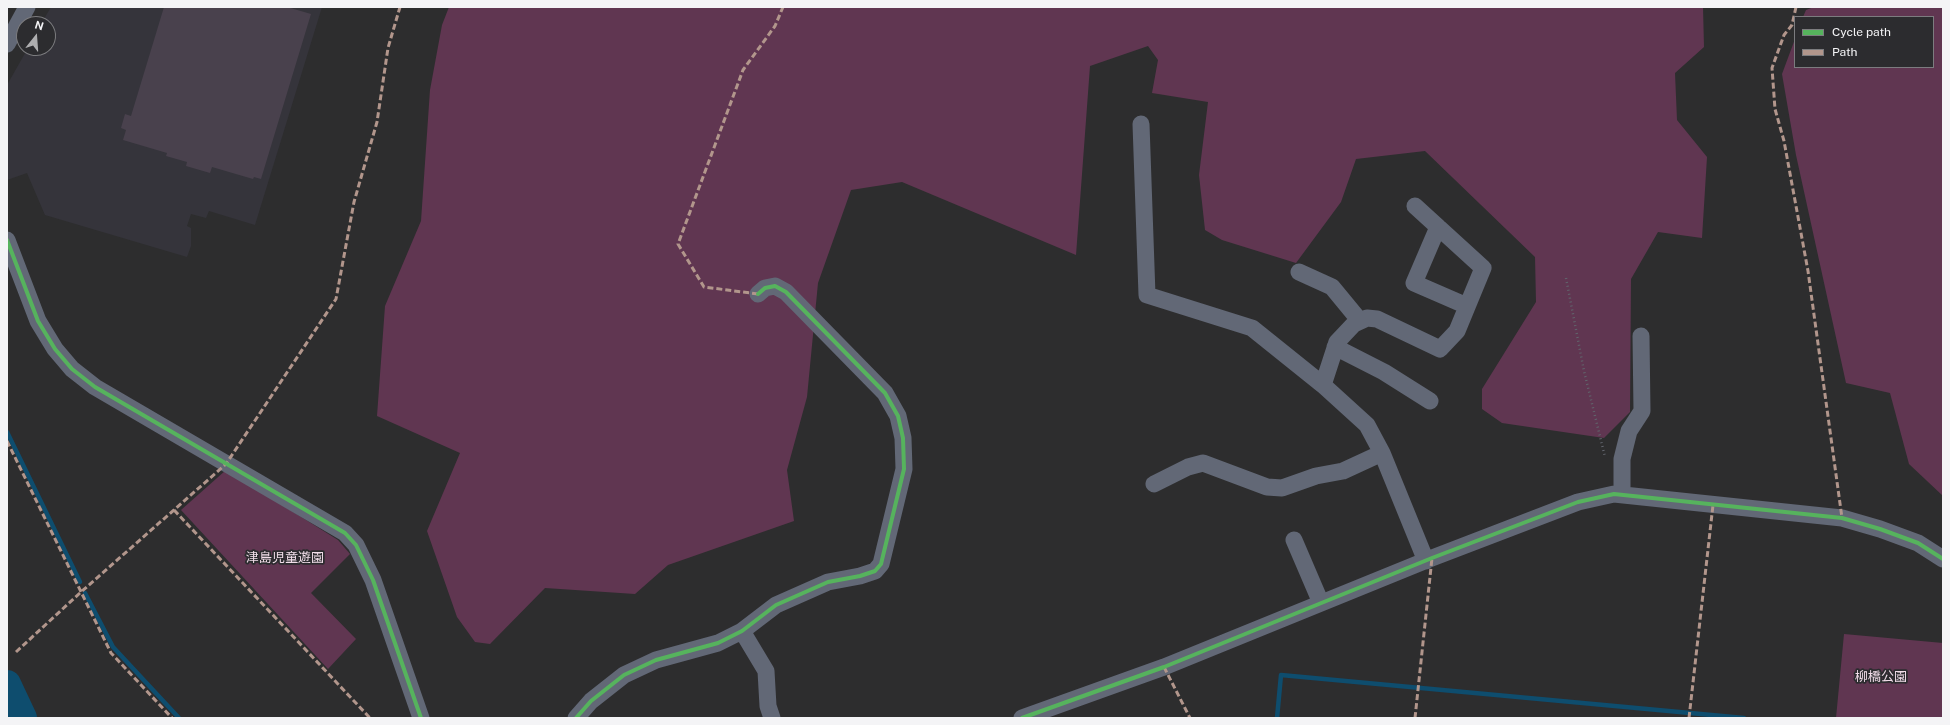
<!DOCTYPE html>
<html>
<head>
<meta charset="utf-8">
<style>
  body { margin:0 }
  #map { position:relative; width:1950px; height:725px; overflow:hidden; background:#2d2d2e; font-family:"Public Sans",sans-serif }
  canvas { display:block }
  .frame { position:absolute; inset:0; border:8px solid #f4f4f6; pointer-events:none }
  .legend { position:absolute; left:1794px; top:16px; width:140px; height:52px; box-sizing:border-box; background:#2c2c2f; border:1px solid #7c7c7f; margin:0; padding:5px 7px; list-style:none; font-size:12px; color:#f4f4f6 }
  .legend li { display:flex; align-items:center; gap:8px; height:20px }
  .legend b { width:20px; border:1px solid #7c7c7f }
  .north { position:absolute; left:16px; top:16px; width:40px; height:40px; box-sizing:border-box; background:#2c2c2f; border:1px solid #7c7c7f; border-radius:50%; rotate:17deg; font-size:11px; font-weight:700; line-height:16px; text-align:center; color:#f4f4f6 }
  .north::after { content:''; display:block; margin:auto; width:14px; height:18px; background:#aeaeb0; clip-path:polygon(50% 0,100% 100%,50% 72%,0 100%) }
</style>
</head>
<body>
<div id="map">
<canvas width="1950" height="725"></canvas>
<div class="frame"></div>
<ul class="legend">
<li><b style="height:5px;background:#56b35d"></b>Cycle path</li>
<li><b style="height:5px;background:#b2968c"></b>Path</li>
</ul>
<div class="north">N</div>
</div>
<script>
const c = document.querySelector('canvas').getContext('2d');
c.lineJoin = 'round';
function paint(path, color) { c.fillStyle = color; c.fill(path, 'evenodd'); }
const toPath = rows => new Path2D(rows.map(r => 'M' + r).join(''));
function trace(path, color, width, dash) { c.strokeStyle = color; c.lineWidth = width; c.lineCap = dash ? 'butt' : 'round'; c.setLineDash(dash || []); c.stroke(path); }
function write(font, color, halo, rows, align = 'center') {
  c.font = font + ' "Public Sans","Noto Sans JP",sans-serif'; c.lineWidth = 3.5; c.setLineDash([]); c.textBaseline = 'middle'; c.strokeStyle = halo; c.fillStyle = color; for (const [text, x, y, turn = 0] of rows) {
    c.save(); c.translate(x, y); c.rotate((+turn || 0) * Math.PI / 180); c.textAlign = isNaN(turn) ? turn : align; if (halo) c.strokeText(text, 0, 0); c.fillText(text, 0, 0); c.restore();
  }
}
paint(toPath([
  [51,7,322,7,255,225,209,211,206,218,191,214,187,226,191,228,191,246,187,257,45,215,27,173,7,180,7,85,28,48,48,48,48,24,41,24]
]), '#35343b');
paint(toPath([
  [449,7,1703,7,1704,47,1675,73,1677,120,1707,157,1702,238,1658,232,1631,279,1630,412,1604,438,1502,423,1482,409,1482,389,1536,302,1535,257,1425,151,1356,159,1341,202,1296,263,1222,240,1205,230,1199,175,1208,102,1152,93,1158,60,1148,46,1090,66,1076,255,902,182,851,190,818,283,807,397,787,470,794,521,668,565,635,594,545,588,490,644,475,642,457,617,427,531,460,453,377,416,385,306,421,221,430,90,442,25],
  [1814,7,1943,7,1943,496,1909,464,1890,393,1846,383,1796,155,1782,74,1795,39,1795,67,1933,67,1933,17,1803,17,1806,10],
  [226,470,338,540,350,554,311,593,356,639,328,669,181,510],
  [1844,634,1943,643,1943,718,1836,718]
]), '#603651');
trace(toPath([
  [7,432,80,582],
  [85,593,113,647,179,718],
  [1277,718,1281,675,1744,718]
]), '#0e4d6e', 4.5);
trace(toPath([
  [7,684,23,718]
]), '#0e4d6e', 28);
paint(toPath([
  [164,7,287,7,311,14,261,179,254,177,253,179,212,167,210,173,186,166,187,162,166,156,167,153,123,140,126,130,121,128,125,114,131,116]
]), '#49414d');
trace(toPath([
  [1566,278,1584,371,1605,457]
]), '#61646c', 2.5, [1, 3]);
trace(toPath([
  [7,44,27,7],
  [1141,124,1147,295,1252,328,1323,385,1367,425,1382,453,1426,561],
  [1438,227,1414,283,1467,306],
  [7,240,38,321,55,349,72,369,95,387,345,533,356,545,373,580,421,718],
  [1299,272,1332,287,1360,321],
  [1335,347,1384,372,1430,401],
  [1323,385,1337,342,1354,324,1367,318,1377,319,1440,349,1457,331,1483,268,1415,206],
  [1154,484,1188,467,1203,463,1267,487,1282,488,1316,476,1343,471,1382,453],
  [1622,495,1622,459,1629,431,1642,411,1641,336],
  [1294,540,1321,603],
  [742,631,766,671,768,706,772,718],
  [576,718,591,701,624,675,656,660,718,643,742,631,776,605,828,582,860,576,875,571,881,564,904,469,903,438,898,416,885,393,786,292,775,286,765,288,758,294],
  [1022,718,1164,667,1432,558,1578,502,1614,494,1842,518,1880,529,1918,543,1943,559]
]), '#626876', 17);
trace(toPath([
  [1796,7,1792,25,1784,35,1772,68,1775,109,1784,141,1808,271,1842,518],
  [758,294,704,287,678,244,743,70,775,26,783,7],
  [7,441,111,653,172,718],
  [174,510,370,718],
  [16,652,81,592,226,464,336,299,354,202,377,122,388,48,400,7],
  [1164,667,1190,718],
  [1415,718,1432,558],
  [1689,718,1713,505]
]), '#b2968c', 3, [6, 3]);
trace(toPath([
  [7,240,38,321,55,349,72,369,95,387,345,533,356,545,373,580,421,718],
  [576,718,591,701,624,675,656,660,718,643,742,631,776,605,828,582,860,576,875,571,881,564,904,469,903,438,898,416,885,393,786,292,775,286,765,288,758,294],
  [1022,718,1164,667,1432,558,1578,502,1614,494,1842,518,1880,529,1918,543,1943,559]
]), '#56b35d', 4);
write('13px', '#f2deea', '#2c2c2f', [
  ["津島児童遊園",285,558],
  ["柳橋公園",1881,677]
]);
</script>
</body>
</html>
